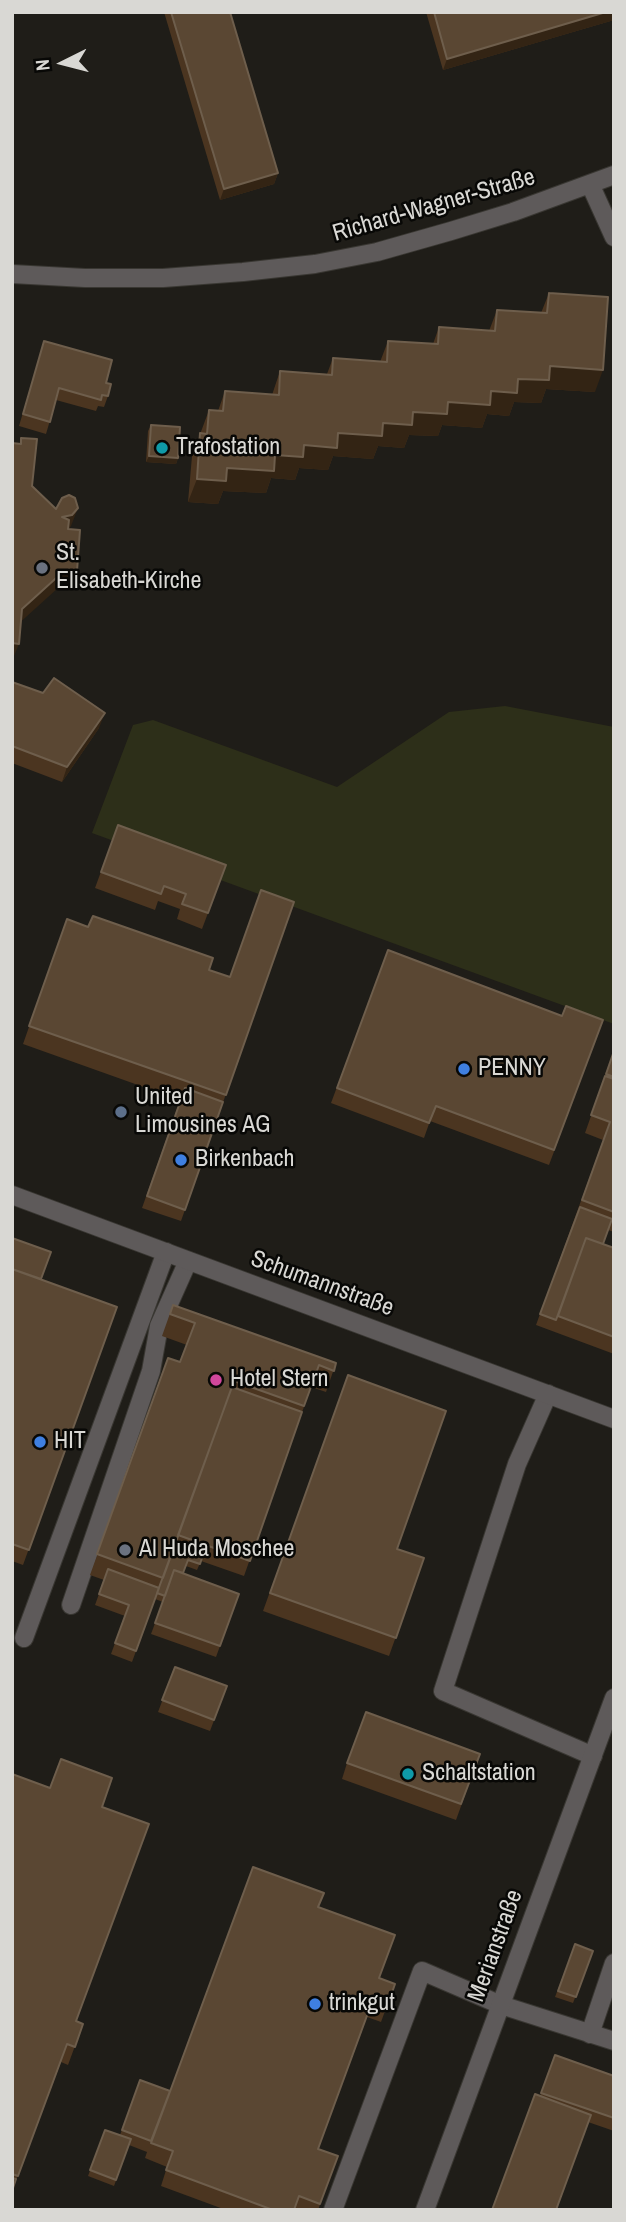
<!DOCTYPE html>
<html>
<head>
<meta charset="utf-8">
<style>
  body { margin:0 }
  #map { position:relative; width:626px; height:2222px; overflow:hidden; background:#1f1d18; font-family:"Archivo Narrow",sans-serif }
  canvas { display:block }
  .frame { position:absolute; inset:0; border:14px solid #d9d8d4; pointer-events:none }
  .north { position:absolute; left:28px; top:28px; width:70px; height:70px; -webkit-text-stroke:5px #080806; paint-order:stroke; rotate:264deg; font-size:19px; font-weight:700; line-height:28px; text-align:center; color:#d9d8d4 }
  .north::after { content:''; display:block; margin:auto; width:24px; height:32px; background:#d9d8d4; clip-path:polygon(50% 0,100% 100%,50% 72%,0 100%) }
</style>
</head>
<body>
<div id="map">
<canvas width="626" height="2222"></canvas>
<div class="frame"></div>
<div class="north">N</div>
</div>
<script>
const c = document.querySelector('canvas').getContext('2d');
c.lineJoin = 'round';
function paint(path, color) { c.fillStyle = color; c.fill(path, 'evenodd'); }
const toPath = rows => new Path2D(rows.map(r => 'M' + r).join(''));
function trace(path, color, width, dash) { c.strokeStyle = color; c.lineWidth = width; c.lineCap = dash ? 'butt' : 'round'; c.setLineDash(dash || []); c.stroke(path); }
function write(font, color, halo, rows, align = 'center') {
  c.font = font + ' "Archivo Narrow",sans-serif'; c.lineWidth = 5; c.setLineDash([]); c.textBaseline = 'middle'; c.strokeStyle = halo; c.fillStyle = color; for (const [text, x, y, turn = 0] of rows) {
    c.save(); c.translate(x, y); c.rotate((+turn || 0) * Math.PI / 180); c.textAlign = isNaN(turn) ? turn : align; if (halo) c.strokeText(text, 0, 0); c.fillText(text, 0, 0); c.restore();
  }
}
paint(toPath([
  [505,706,614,727,614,1024,92,833,133,725,153,720,337,787,449,712]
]), '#2d2f19');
const lane = toPath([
  [548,1394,517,1464,443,1691,593,1756],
  [71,1605,151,1371,159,1326,188,1261],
  [24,1638,166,1252],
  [590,2034,614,1963],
  [333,2210,422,1971,501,2005,614,2041]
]);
const street = toPath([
  [590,184,614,237],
  [12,274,85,278,163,278,243,272,315,264,377,252,451,231,513,212,614,175],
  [12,1195,614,1419],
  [425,2210,614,1698]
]);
trace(lane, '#393732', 20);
trace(street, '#393732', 20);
trace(lane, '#5e5a5a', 18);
trace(street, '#5e5a5a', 18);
paint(toPath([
  [164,12,230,12,278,173,274,184,220,200],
  [426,12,614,12,614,20,443,70],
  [549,293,595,392,546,389,541,403,514,402,509,416,487,414,482,428,442,425,438,436,409,435,404,448,378,446,373,459,333,456,328,470,299,468,295,480,271,478,266,493,223,491,218,504,188,502,192,456,209,410,218,411,225,391,272,395,280,371,327,374,333,358,380,362,388,341,433,344,439,327,489,331,497,310,541,313],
  [44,341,106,383,108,396,104,407,98,406,96,411,56,400,46,434,19,426],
  [151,425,178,458,176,464,146,462,148,431],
  [12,682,99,728,62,782,12,763],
  [118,825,226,865,202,929,177,919,180,909,158,901,155,910,95,888],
  [294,902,181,1221,142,1208,180,1100,23,1044,67,919,230,977],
  [388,950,562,1016,603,1020,549,1165,430,1121,424,1138,331,1103],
  [614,1051,614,1232,608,1230,603,1244,614,1248,614,1354,536,1325,603,1140,585,1133],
  [12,1238,41,1279,117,1307,23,1565,12,1561],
  [173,1305,336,1363,326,1392,311,1387,244,1576,201,1561,197,1570,186,1566,183,1573,239,1594,216,1657,151,1634,163,1602,155,1599,132,1662,111,1654,125,1616,95,1605,104,1580,90,1575,168,1358,180,1362,187,1345,162,1336],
  [348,1375,397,1549,424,1558,389,1656,263,1611],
  [175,1667,227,1686,210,1731,158,1712],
  [480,1754,456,1820,342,1779,347,1763],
  [12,1774,102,1807,76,2021,83,2024,68,2065,61,2062,12,2191],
  [319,1907,379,1978,395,1984,381,2022,367,2017,318,2149,338,2156,318,2210,226,2210,161,2186,167,2167,145,2158,148,2149,147,2152,129,2145,114,2186,88,2176,105,2130,120,2135,140,2080,170,2091],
  [575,1944,593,1951,573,2003,555,1997],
  [555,2055,614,2076,614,2131,588,2122,540,2096]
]), '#4b3520');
paint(toPath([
  [606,12,614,12,614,20,443,70,447,59],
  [278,173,274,184,220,200,224,189],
  [550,366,603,370,595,392,546,389,541,403,514,402,509,416,487,414,482,428,442,425,438,436,409,435,404,448,378,446,373,459,333,456,328,470,299,468,295,480,271,478,266,493,223,491,218,504,188,502,197,479,227,468,275,455,338,433,383,423,413,412,491,391,518,379],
  [149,456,178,458,176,464,146,462],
  [78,508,71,526,66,533,62,517],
  [65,570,77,571,71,589,58,588,15,627,22,609],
  [12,643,19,644,12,661],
  [105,713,99,728,62,782,67,767]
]), '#332414');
const building = toPath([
  [171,12,230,12,278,173,224,189,171,12],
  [434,12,606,12,447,59,434,12],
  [549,293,608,297,603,370,550,366,549,380,518,379,517,393,491,391,490,405,448,402,447,414,413,412,412,425,383,423,382,436,338,433,337,448,304,445,303,457,275,455,274,471,227,468,226,481,197,479,200,433,207,434,209,410,223,411,225,391,279,395,280,371,332,375,333,358,387,362,388,341,438,344,439,327,495,331,497,310,547,313,549,293],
  [44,341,112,360,106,383,111,384,108,396,102,395,101,400,59,388,50,422,23,414,44,341],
  [151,425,180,427,178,458,149,456,151,425],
  [21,438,37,439,32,486,56,509,62,498,69,495,75,498,78,508,72,515,62,517,69,520,68,529,80,530,77,571,65,570,22,609,19,644,12,643,12,443,21,444,21,438],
  [54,678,105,713,67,767,12,746,12,682,43,693,54,678],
  [118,825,226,865,208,913,182,904,186,894,164,886,161,894,101,872,118,825],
  [261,890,294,902,226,1095,29,1026,67,919,88,927,93,916,213,958,209,970,230,977,261,890],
  [388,950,562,1016,566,1006,603,1020,554,1150,436,1106,429,1123,337,1088,388,950],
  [614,1051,614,1077,606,1074,614,1051],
  [605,1076,614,1079,614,1212,582,1200,610,1122,591,1115,605,1076],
  [185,1088,223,1102,185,1210,147,1196,185,1088],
  [580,1207,612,1219,603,1244,586,1238,556,1320,540,1314,580,1207],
  [12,1238,51,1252,41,1279,12,1269,12,1238],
  [586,1238,614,1248,614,1337,558,1316,586,1238],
  [12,1269,117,1307,29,1550,12,1544,12,1269],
  [173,1305,336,1363,334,1371,319,1365,304,1406,234,1381,163,1578,97,1554,168,1358,180,1362,195,1323,170,1314,173,1305],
  [348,1375,446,1411,397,1549,424,1558,396,1638,270,1593,348,1375],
  [232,1387,302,1412,250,1561,178,1535,232,1387],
  [175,1544,203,1555,200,1564,188,1560,183,1573,174,1570,165,1596,157,1593,175,1544],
  [108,1569,159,1588,136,1651,115,1643,129,1605,99,1594,108,1569],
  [174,1570,239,1594,220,1646,155,1623,174,1570],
  [175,1667,227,1686,214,1720,162,1700,175,1667],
  [366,1712,480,1754,461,1804,347,1763,366,1712],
  [61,1759,112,1778,102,1807,149,1824,76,2021,83,2024,75,2047,67,2044,18,2176,12,2174,12,1774,50,1788,61,1759],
  [253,1867,324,1893,318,1907,395,1935,379,1978,395,1984,387,2007,372,2002,318,2149,338,2156,320,2204,299,2196,294,2210,273,2210,166,2170,173,2151,151,2143,253,1867],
  [575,1944,593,1951,576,1997,558,1991,575,1944],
  [555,2055,614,2076,614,2118,541,2093,555,2055],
  [140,2080,170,2091,151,2141,122,2130,140,2080],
  [535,2094,591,2115,556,2210,492,2210,535,2094],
  [105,2130,131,2139,116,2180,90,2170,105,2130],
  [12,2178,16,2179,12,2191,12,2178]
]);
paint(building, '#5a4733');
trace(building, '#6e5e4c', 2);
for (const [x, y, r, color] of [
  [162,448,7,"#0f9aa8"],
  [42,568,7,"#6b7280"],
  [464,1069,7,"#3f7fe0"],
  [121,1112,7,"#5c6f8a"],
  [181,1160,7,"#3f7fe0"],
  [216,1380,7,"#d1479c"],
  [40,1442,7,"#3f7fe0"],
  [125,1550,7,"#6b7280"],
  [408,1774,7,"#0f9aa8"],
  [315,2004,7,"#3f7fe0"]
]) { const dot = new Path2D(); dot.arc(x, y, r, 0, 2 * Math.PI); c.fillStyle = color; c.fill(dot); trace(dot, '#080806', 2.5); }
write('24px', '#d9d8d4', '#080806', [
  ["Richard-Wagner-Straße",434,206,-16],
  ["Schumannstraße",322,1284,20],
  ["Merianstraße",496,1946,-70]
]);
write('24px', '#d9d8d4', '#080806', [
  ["Trafostation",176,448],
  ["St.",56,554],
  ["Elisabeth-Kirche",56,582],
  ["PENNY",478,1069],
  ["United",135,1098],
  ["Limousines AG",135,1126],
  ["Birkenbach",195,1160],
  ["Hotel Stern",230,1380],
  ["HIT",54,1442],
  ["Al Huda Moschee",139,1550],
  ["Schaltstation",422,1774],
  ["trinkgut",329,2004]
], 'left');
</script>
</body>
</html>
